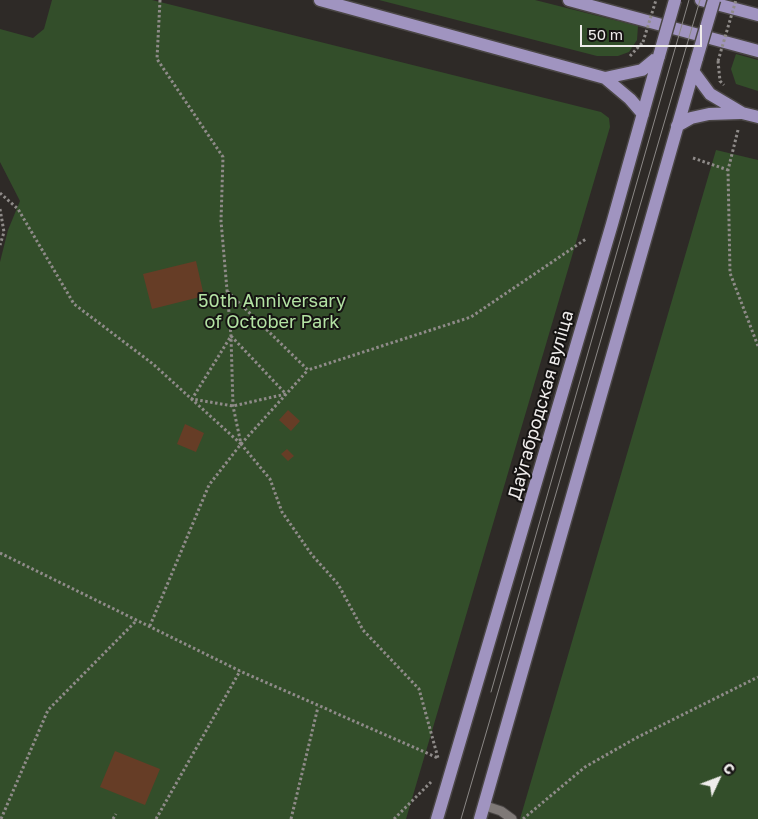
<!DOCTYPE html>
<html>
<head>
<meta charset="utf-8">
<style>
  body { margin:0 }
  #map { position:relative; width:758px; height:819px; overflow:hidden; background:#2e2a27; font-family:"Golos Text",sans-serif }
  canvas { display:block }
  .north { position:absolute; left:693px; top:754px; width:50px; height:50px; -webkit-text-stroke:4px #151312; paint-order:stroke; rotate:47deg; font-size:14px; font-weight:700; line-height:20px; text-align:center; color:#efeceb }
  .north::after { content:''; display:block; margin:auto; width:18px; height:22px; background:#efeceb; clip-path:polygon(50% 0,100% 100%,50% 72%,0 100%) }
  .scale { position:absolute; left:580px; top:25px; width:122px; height:22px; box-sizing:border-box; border:2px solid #efeceb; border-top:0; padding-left:6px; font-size:15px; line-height:18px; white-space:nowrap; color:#efeceb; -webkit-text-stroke:4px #151312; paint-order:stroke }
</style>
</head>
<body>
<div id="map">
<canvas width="758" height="819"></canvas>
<div class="north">С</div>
<div class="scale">50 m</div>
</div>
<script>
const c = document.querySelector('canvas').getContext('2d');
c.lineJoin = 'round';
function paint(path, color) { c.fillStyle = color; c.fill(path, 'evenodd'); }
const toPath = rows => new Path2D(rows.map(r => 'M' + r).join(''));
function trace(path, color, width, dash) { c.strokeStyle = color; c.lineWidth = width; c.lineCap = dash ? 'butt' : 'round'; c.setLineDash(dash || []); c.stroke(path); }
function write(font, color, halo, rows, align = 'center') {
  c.font = font + ' "Golos Text",sans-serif'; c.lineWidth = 4; c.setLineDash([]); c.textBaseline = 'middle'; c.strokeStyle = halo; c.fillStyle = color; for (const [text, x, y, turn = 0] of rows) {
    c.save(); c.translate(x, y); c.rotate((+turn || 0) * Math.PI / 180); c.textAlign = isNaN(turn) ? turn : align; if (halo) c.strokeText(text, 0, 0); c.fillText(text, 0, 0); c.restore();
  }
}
paint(toPath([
  [52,0,152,0,601,112,609,118,610,127,406,819,0,819,0,262,8,230,20,201,0,162,0,29,33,38,44,29],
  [379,0,535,0,638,26,637,40,629,52,618,56,597,56],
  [736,54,758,60,758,101,758,91,736,84,731,69],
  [716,150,758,160,758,819,520,819]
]), '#334e2a');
paint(toPath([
  [196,261,204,296,152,309,143,274],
  [288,410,300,421,291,431,279,420],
  [185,424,204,433,196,452,177,444],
  [287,449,294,456,288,461,281,454],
  [115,751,160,769,145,805,100,787]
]), '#663d26');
const lane = toPath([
  [483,805,501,811,512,819]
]);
const primary = toPath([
  [320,0,605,78,630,99,643,114],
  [569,0,758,51],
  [701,0,758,15],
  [693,71,710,94,742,113,758,117],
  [605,78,642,70,659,56],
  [677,126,691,118,709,114,740,113],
  [437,819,612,224,659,56],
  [480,819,697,58]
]);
trace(lane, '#4a4645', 11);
trace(primary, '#4a4645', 15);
trace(toPath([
  [160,0,157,59,223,157,221,221,231,336,233,406,241,444,270,479,282,512,312,555,338,584,363,630,419,689,438,758],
  [630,56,643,42],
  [718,61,720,81,724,85],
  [738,130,728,170,730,273,758,346],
  [693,158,728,170],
  [0,193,18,209,74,304,153,364,241,444,209,485,149,628],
  [0,209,4,232,0,245],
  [227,291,308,370,471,317,586,239],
  [231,336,286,394,233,406,192,399,231,336],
  [241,444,308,370],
  [0,553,240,671,438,758],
  [1,819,48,710,136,621],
  [113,819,116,814],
  [156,819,240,671],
  [291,819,318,707],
  [394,819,431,782],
  [523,819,585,767,636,738,758,677]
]), '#8f8b89', 3, [2.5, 2.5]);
trace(lane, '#7f7977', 9);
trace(primary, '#a094c0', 12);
trace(toPath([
  [491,692,689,0],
  [461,819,700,0]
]), '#8b8886', 1);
const primaryBridge = toPath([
  [659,56,675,0],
  [697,58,714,0]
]);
trace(primaryBridge, '#4a4645', 15, []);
trace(toPath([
  [643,42,656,0],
  [718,61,736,0]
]), '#8f8b89', 3, [2.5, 2.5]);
trace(primaryBridge, '#a094c0', 12);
write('18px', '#b3e2a3', '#151312', [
  ["50th Anniversary",272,301],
  ["of October Park",272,322]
]);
write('18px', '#efeceb', '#151312', [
  ["Даўгабродская вуліца",541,405,-74]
]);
</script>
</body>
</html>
